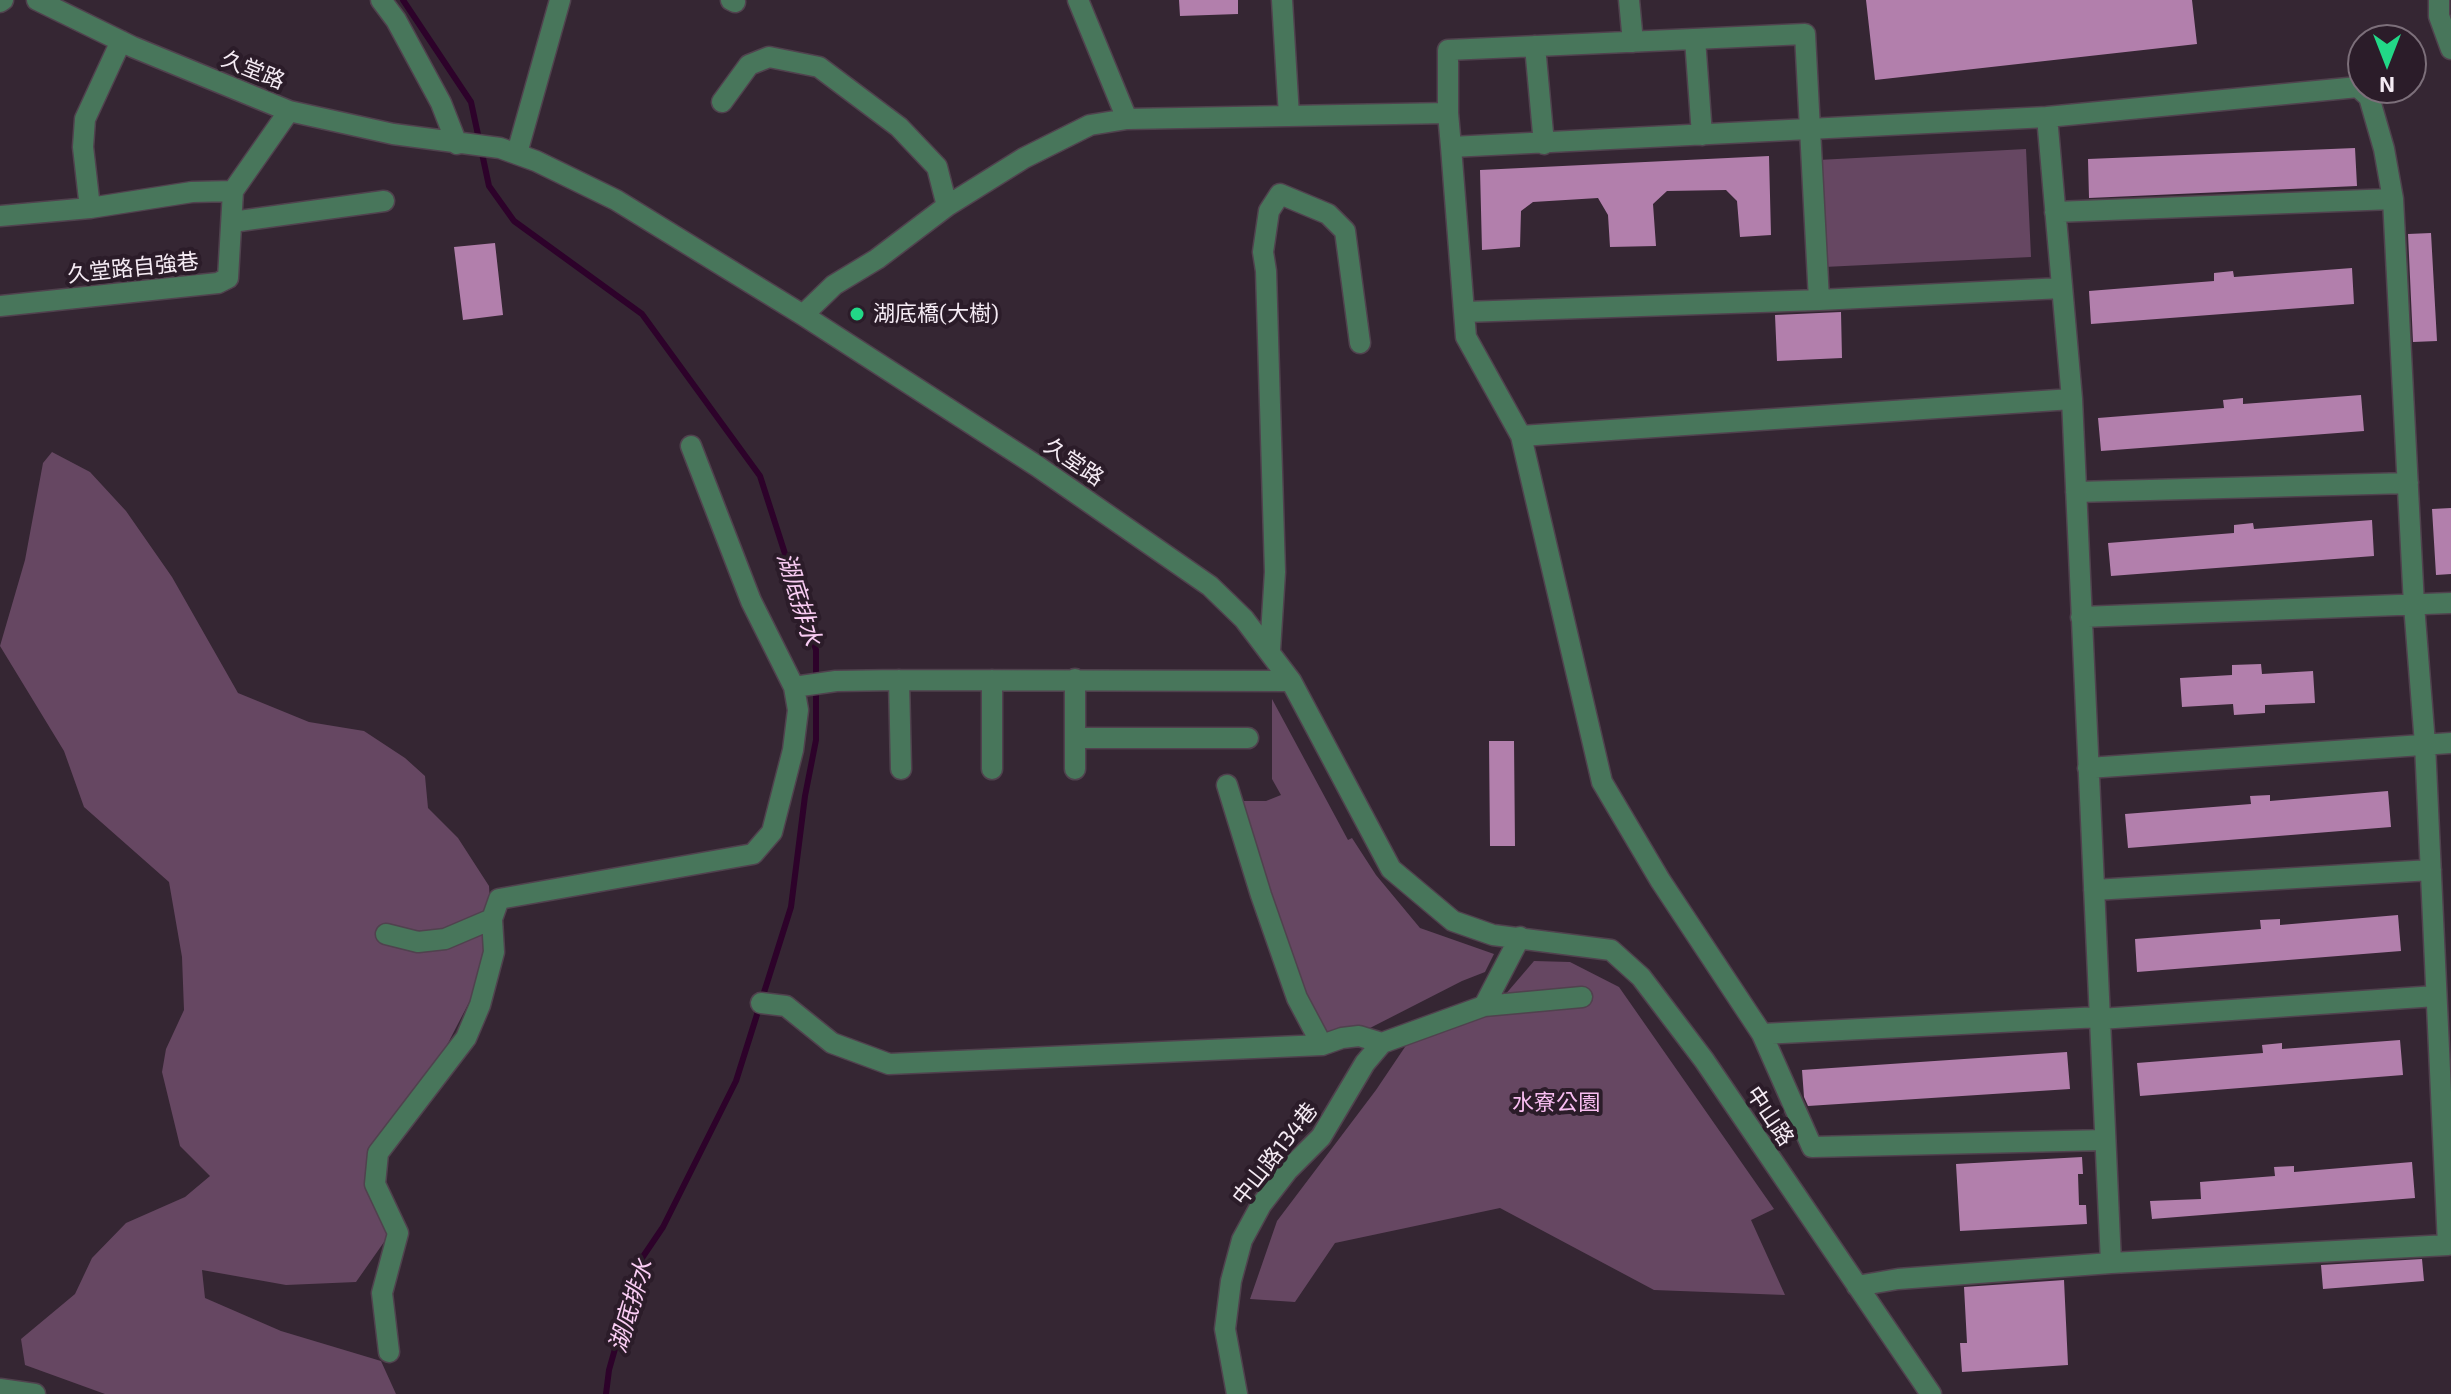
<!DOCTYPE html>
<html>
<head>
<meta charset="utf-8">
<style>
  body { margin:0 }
  #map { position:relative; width:2451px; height:1394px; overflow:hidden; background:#352633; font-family:"Exo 2",sans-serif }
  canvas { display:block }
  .north { position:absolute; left:2347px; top:24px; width:80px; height:80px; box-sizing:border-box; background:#2b1c29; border:2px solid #7c6f7a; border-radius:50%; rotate:180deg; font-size:22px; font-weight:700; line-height:32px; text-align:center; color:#f5ebf4 }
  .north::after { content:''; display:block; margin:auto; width:28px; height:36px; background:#22d887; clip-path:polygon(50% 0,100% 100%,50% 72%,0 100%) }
</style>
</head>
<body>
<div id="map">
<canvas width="2451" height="1394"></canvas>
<div class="north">N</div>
</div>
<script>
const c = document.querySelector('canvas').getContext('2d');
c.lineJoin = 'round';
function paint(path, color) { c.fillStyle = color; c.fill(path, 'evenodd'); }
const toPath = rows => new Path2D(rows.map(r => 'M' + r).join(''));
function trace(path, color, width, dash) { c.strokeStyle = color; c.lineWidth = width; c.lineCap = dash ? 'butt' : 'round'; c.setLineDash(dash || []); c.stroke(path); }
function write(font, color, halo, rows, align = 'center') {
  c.font = font + ' "Exo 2","Noto Sans TC",sans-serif'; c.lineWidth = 8; c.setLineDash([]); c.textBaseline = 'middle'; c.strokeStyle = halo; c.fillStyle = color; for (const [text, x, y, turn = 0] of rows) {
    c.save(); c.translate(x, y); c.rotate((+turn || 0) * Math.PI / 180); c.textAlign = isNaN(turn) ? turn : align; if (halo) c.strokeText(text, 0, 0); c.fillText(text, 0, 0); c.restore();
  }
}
paint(toPath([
  [2026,149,2031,257,1824,267,1818,160],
  [52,452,90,472,126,511,172,577,238,693,309,722,364,731,405,758,425,776,428,808,458,838,489,886,491,920,478,985,445,1049,399,1112,369,1172,389,1235,356,1282,286,1285,202,1270,205,1298,281,1331,381,1361,396,1394,105,1394,25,1365,21,1339,75,1294,92,1258,126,1223,185,1197,210,1176,180,1146,162,1072,166,1049,184,1010,182,957,169,882,84,807,64,751,0,646,25,560,43,463],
  [1272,699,1348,840,1352,838,1376,875,1420,928,1494,954,1485,972,1462,981,1370,1028,1350,1027,1322,1038,1235,801,1266,801,1281,795,1272,779],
  [1534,961,1570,962,1619,987,1774,1209,1751,1220,1785,1295,1654,1290,1500,1208,1335,1243,1295,1302,1250,1299,1277,1221,1376,1090,1411,1038,1504,996]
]), '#664762');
trace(toPath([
  [403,0,471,102,489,186,514,221,642,314,760,476,816,650,816,740,805,796,791,907,736,1081,663,1227,640,1261,609,1370,606,1394]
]), '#2d022a', 6);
paint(toPath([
  [1179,0,1238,0,1238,14,1180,16],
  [1866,0,2192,0,2197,44,1875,80],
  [2355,148,2357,186,2089,198,2088,159],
  [1769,156,1771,235,1740,237,1737,201,1726,190,1667,191,1653,204,1656,246,1610,247,1608,215,1598,198,1533,202,1521,211,1520,247,1482,250,1480,170],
  [2431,233,2437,341,2413,342,2408,234],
  [495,243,503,315,463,320,454,247],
  [2352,268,2354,304,2091,324,2089,291,2214,281,2214,273,2233,271,2234,277],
  [1841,312,1842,358,1777,361,1775,315],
  [2361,395,2364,431,2101,451,2098,418,2224,408,2223,400,2243,398,2243,404],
  [2451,508,2451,574,2436,575,2432,509],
  [2372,520,2374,556,2111,576,2108,543,2234,533,2234,525,2253,523,2254,529],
  [2261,664,2262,674,2313,671,2315,703,2265,705,2265,713,2234,715,2233,704,2182,707,2180,678,2232,675,2232,665],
  [1489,741,1514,741,1515,846,1490,846],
  [2388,791,2391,827,2128,848,2125,814,2251,804,2250,796,2270,795,2270,801],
  [2398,915,2401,951,2137,972,2135,939,2261,929,2260,920,2280,919,2280,925],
  [2400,1040,2403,1075,2140,1096,2137,1063,2263,1053,2262,1045,2282,1043,2282,1049],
  [2067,1052,2070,1089,1808,1106,1804,1097,1802,1070],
  [2082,1157,2083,1174,2078,1174,2079,1205,2086,1205,2087,1224,1960,1231,1956,1164],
  [2412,1162,2415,1198,2152,1219,2150,1201,2201,1199,2200,1182,2275,1176,2274,1167,2294,1166,2294,1172],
  [2422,1259,2424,1281,2323,1289,2321,1265],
  [2064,1280,2068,1365,1962,1372,1960,1343,1967,1343,1964,1287]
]), '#b27fac');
const minor = toPath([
  [37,0,133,47,289,111,393,134,500,148,536,161,616,200,803,315,1037,466,1210,586,1244,619,1291,681,1391,869,1453,921,1493,935,1611,950,1641,977,1704,1060,1931,1394],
  [381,0,396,20,441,103,457,144],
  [731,0,735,2],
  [1282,0,1289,116],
  [1629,0,1633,42],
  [2439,0,2439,16,2451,49],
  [0,2,3,0],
  [1695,39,1702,135],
  [1535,46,1544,144],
  [722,102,749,65,769,57,819,67,899,127,937,167,947,206],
  [1448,113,1448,50,1805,34,1819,300,1464,312],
  [2047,117,2358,87,2369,97,2384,149,2393,199],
  [1127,119,1448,113,1451,147,1464,312,1466,337,1521,436,2072,399,2047,117,1451,147],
  [517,153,560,0],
  [90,208,83,147,85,119,121,41],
  [2055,212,2393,199,2414,605,2425,744,2448,1245,2111,1263,2072,399],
  [0,216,90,208,192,192,233,191],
  [232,222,384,201],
  [1819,300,2062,288],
  [0,306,218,283,228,278,233,191,289,111],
  [803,315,834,285,877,259,947,206,1024,158,1090,125,1127,119,1078,0],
  [1521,436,1602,782,1660,880,1762,1034,2100,1017],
  [2076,492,2408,483],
  [2081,617,2451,603],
  [1270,650,1275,572,1266,271,1263,252,1269,211,1280,194,1328,214,1345,231,1360,343],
  [1075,679,1075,769],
  [899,680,901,769],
  [992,680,992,769],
  [794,687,836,681,899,680,1291,681],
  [1076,738,1248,738],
  [2088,768,2451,743],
  [1227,785,1261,895,1297,998,1322,1045,1342,1038,1359,1036,1382,1043],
  [2094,890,2431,870],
  [386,934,418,942,445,939,492,919],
  [761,1003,786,1006,832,1043,889,1064,1322,1045],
  [1484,1006,1582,997],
  [2100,1019,2436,996],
  [1762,1034,1812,1147,2105,1140],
  [1857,1286,1898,1279,2111,1263],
  [389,1352,382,1293,398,1233,375,1184,378,1153,466,1038,480,1005,494,952,492,919,499,899,753,854,772,832,793,750,798,710,794,687,751,601,691,446],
  [0,1389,35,1394],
  [1237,1394,1225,1329,1231,1281,1242,1240,1261,1205,1288,1170,1321,1137,1365,1063,1382,1043,1484,1006,1520,937]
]);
trace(minor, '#50424e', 23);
trace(minor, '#48765b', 20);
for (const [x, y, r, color] of [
  [857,314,8,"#22d887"]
]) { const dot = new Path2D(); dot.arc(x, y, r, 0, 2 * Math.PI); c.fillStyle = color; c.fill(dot); trace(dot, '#2b1c29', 3); }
write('22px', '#f5ebf4', '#2b1c29', [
  ["久堂路",253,70,22],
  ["久堂路自強巷",133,268,-6],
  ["久堂路",1074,462,34],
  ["中山路",1770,1116,56],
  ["中山路134巷",1275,1154,-52]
]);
write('22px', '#f5ebf4', '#2b1c29', [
  ["湖底橋(大樹)",873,314]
], 'left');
write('22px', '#f9bef2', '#2b1c29', [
  ["水寮公園",1556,1103]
]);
write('italic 24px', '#facdf4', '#2b1c29', [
  ["湖底排水",799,599,73],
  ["湖底排水",631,1306,-73]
]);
</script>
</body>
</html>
